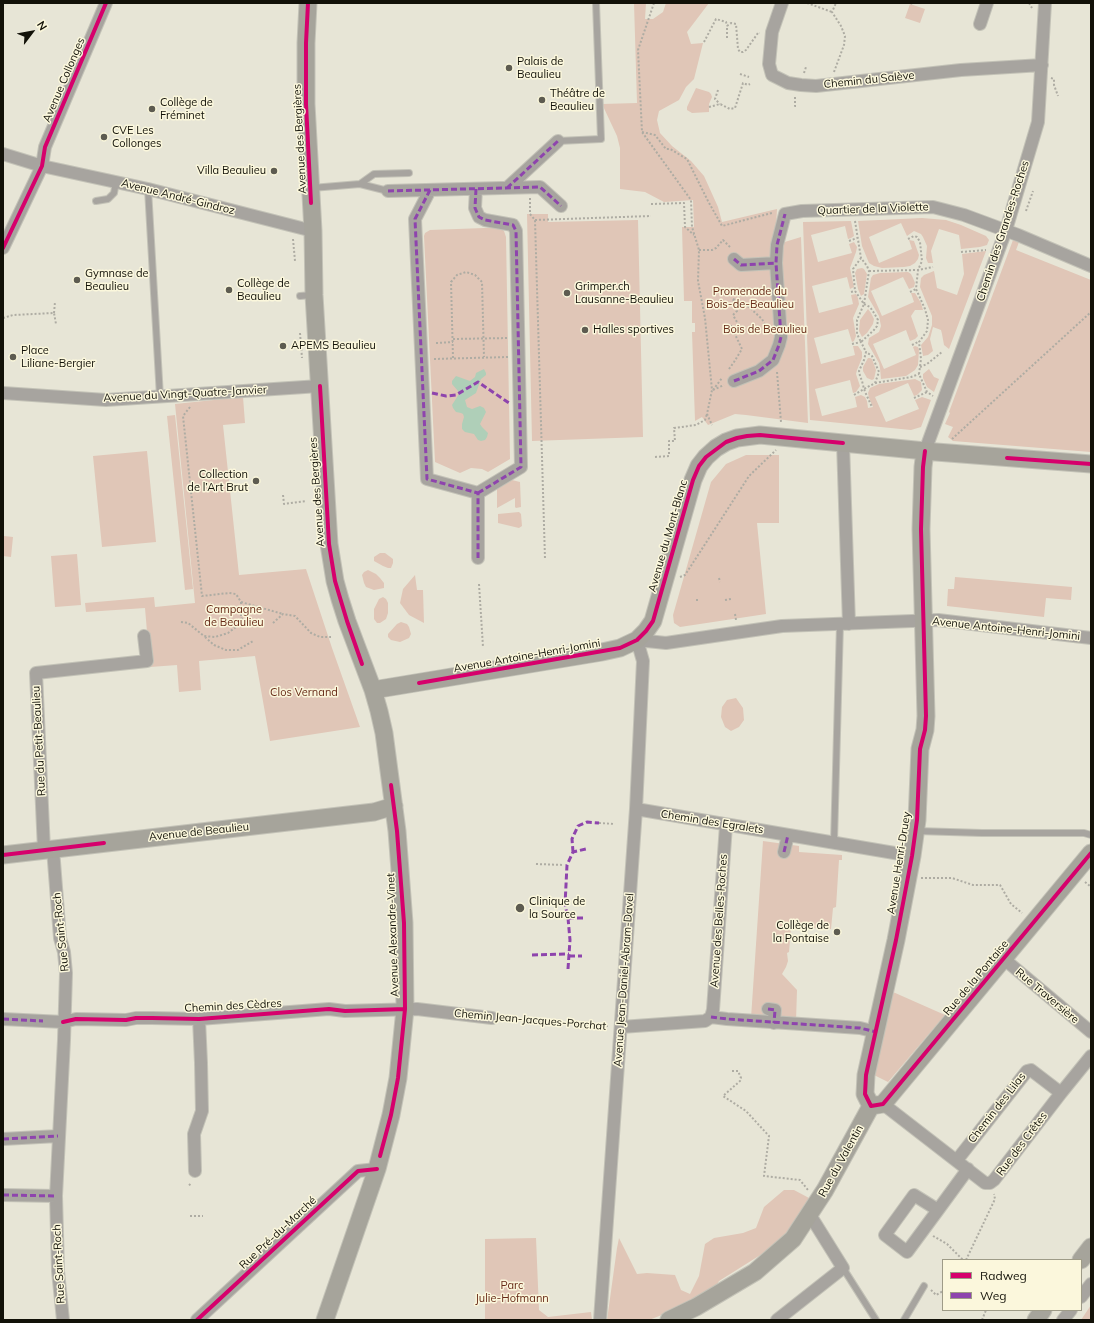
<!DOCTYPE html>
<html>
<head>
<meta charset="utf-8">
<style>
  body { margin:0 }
  #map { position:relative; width:1094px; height:1323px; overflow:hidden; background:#e7e5d6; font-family:Mulish,sans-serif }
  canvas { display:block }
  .frame { position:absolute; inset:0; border:4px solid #121108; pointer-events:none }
  .legend { position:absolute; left:942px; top:1259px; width:140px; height:52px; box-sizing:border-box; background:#fbf7dc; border:1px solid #9e9b87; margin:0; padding:5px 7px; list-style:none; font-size:12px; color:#121108 }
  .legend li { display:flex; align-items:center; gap:8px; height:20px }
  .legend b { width:20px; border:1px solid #9e9b87 }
  .north { position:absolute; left:12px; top:12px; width:40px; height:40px; -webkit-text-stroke:3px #fbf7dc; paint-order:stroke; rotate:58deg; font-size:11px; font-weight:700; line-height:16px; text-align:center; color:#121108 }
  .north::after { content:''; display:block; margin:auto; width:14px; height:18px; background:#121108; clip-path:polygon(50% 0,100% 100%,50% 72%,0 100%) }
</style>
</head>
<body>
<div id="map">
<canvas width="1094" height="1323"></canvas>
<div class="frame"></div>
<ul class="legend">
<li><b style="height:5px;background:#d6006c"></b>Radweg</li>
<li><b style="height:5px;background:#8e44ad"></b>Weg</li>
</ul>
<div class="north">N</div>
</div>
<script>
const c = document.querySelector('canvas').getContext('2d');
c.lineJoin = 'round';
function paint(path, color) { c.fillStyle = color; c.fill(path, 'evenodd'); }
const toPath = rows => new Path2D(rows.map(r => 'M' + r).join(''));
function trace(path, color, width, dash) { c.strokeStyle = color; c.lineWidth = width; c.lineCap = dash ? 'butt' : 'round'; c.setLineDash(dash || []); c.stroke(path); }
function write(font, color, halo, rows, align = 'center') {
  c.font = font + ' Mulish,sans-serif'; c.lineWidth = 3; c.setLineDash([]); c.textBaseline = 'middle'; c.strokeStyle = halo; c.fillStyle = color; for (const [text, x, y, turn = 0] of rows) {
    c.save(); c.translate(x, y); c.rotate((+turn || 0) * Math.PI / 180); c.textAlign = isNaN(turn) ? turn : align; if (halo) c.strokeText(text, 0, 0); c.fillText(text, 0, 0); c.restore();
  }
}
paint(toPath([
  [634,3,646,3,645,19,653,19,663,12,666,3,709,3,687,32,691,44,703,43,694,79,686,87,679,100,659,111,657,120,660,133,672,146,691,161,704,176,718,207,722,222,777,209,775,245,801,237,808,423,746,415,735,414,708,425,702,417,695,421,692,332,695,332,695,323,692,323,692,301,684,301,682,227,694,227,693,200,664,202,645,192,620,189,620,148,617,136,602,104,637,103],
  [910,4,925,9,920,23,905,18],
  [696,88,709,92,711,94,712,97,709,104,709,112,692,113,687,110,687,107],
  [527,214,548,214,548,222,638,220,643,437,532,441],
  [922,218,946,220,961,225,986,236,989,240,987,245,980,247,961,249,959,235,939,229,931,251,933,263,928,263,926,258,927,246,923,237,921,234,914,231,907,236,901,223,869,237,879,263,912,249,909,240,914,241,919,255,918,259,915,263,910,266,904,267,882,268,874,266,869,263,862,246,858,221],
  [851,221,854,236,851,238,848,239,845,226,811,235,818,262,852,253,849,244,854,242,857,247,856,252,850,268,854,287,850,289,847,277,812,286,819,313,853,304,851,295,856,294,858,298,859,304,853,318,856,336,854,341,852,342,848,329,814,338,821,364,855,355,853,346,858,346,862,352,862,358,857,370,856,374,860,386,856,392,853,393,850,380,815,389,822,416,857,407,855,397,861,395,865,397,867,401,868,408,873,407,869,398,868,393,870,388,879,384,915,379,921,382,922,390,917,395,914,396,908,383,875,397,886,422,919,409,915,400,922,397,931,400,921,427,911,430,810,420,803,222],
  [484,228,501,228,504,231,506,237,510,459,488,472,482,469,471,468,460,473,435,462,424,236,425,233,430,230],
  [1013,240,1019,242,1016,250,1091,280,1091,452,953,441,948,437,953,427,945,424,950,413,949,412],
  [986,251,949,349,944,345,942,334,941,330,933,327,930,339,933,351,928,355,923,356,921,345,928,337,932,325,932,316,920,287,921,278,924,275,934,271,937,288,957,295,964,274,962,254],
  [862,268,864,269,867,274,864,294,861,296,858,289,855,273,857,269],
  [908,272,911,274,913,278,915,283,914,287,909,289,903,277,871,291,882,316,914,302,911,293,915,293,921,303,923,310,915,310,911,316,918,336,915,339,910,341,906,330,873,344,884,369,916,355,913,347,915,346,918,347,919,350,918,365,915,370,906,376,881,379,880,368,879,363,868,344,869,338,879,332,881,326,879,316,868,297,871,278,873,275,880,273],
  [868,309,871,313,874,319,873,324,867,333,862,337,859,331,860,320],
  [868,358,870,358,872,359,876,370,874,379,872,380,867,378,863,371,863,367],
  [929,369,934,377,939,379,934,392,927,387,923,378,923,374],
  [243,397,245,423,223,425,239,575,306,569,332,648,360,727,270,741,255,656,199,661,201,690,179,692,177,665,150,667,145,608,86,612,85,603,154,597,155,607,195,603,175,404],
  [175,415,193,589,185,590,167,416],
  [147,451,156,542,102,547,93,456],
  [746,455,779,455,779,523,757,523,766,614,680,627,674,623,673,615,711,482,726,464],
  [512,480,520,482,521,507,516,508,515,507,515,498,497,508,497,488],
  [519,512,521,514,522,526,519,528,498,523,498,514],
  [4,536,13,537,11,557,3,556],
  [380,553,385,553,393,559,393,563,391,568,388,568,383,566,374,561,374,557],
  [77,554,81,605,55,607,51,556],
  [368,570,376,574,380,578,384,583,384,588,374,590,366,587,364,583,362,575,364,572],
  [415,575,417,590,423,590,424,623,409,615,400,603,403,589],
  [955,577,1072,587,1071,600,1046,598,1044,617,947,606,948,589,954,589],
  [383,597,386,599,388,603,388,613,386,619,380,623,377,623,374,619,374,609,379,599],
  [401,622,407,624,409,627,411,634,409,638,400,642,391,640,388,637,388,634,397,624],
  [736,698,743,708,744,720,739,727,731,731,725,727,721,717,722,707,727,700],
  [763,841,799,846,799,852,842,855,842,860,839,860,836,907,833,908,831,929,794,927,791,928,789,952,787,953,788,961,786,967,782,974,797,990,796,1021,751,1018],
  [893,992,945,1015,888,1082,874,1075,875,1065],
  [784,1190,794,1190,809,1198,800,1216,781,1242,719,1281,710,1296,649,1320,607,1320,617,1248,619,1238,637,1274,647,1273,675,1275,681,1290,690,1294,699,1276,705,1244,714,1238,743,1233,756,1228,764,1207],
  [536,1238,539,1310,548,1317,591,1312,592,1320,482,1320,485,1319,485,1239],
  [1091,1305,1091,1320,1081,1320]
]), '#e0c6b7');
paint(toPath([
  [484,369,486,373,486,375,481,379,476,393,465,400,467,407,472,409,480,406,484,408,486,412,480,424,482,427,488,433,487,437,485,440,481,441,478,440,474,434,465,432,462,429,462,424,464,417,463,414,461,413,456,412,453,408,452,405,459,394,458,391,452,384,452,381,456,376,470,381,475,377,476,373]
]), '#afcfb8');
const lane = toPath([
  [558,141,601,139,596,3],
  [360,184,374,174,409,173],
  [312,188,360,184,388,191],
  [148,189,160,397],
  [96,201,108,199,114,193,116,182],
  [300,296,312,295],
  [917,831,982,833,1084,833,1091,835],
  [834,842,840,624],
  [843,1268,876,1320],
  [904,1320,924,1286]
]);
const street = toPath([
  [782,3,772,32,769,64,772,75,788,83,801,85,816,86,961,70,1042,65],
  [980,24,987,3],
  [3,154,42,166,148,189,313,231],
  [507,188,558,141],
  [476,189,475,208,479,217,485,220,513,225,516,231,521,467,478,493],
  [430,190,415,219,427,479,478,493,478,558],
  [388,191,540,187,561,206],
  [3,248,42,166,45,147,106,3],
  [734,259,741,265,776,263],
  [734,381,759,371,773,360,779,345,781,337,776,263,777,245,785,214,802,211,933,207,964,215,1018,235,1091,266],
  [3,393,106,400,320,386],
  [843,443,849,624],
  [925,451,1006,230,1038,122,1045,3],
  [636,809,912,856],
  [53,849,60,938,64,952,66,973,64,1040,56,1196,58,1271,63,1320],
  [44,850,36,673,147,661,144,636],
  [784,852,788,835],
  [1004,959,1091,1032],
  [768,1009,775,1010,774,1023],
  [711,1017,713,1010,726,825],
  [3,1019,63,1022,76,1019,126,1020,136,1018,152,1018,199,1019,329,1009,345,1011,417,1009,492,1018],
  [621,1027,705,1021,711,1017,727,1019,860,1028,876,1032],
  [883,1104,985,1183,990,1183,994,1180,1061,1093,1091,1056],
  [3,1139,58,1136],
  [957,1160,1027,1071,1031,1070,1061,1093],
  [195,1171,194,1134,202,1111,201,1063,199,1019],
  [3,1195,56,1196],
  [938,1210,914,1195,885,1235,907,1252,938,1210,968,1169],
  [1081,1297,1091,1284],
  [197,1320,358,1171,377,1169],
  [600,1320,636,809,643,661,637,640,666,643,782,626,938,620,1091,638],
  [777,1320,843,1268,810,1215],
  [1063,1320,1071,1310]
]);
const secondary = toPath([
  [308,3,306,43,306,104,313,231,314,295,329,544,335,581,340,599,347,621,373,690,379,711,384,733,397,831,404,923,405,1009,398,1078,391,1115,377,1169,325,1320],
  [373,690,602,652,620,648,637,640,646,631,653,621,693,480,699,466,706,457,716,448,726,442,737,438,760,435,936,452,1091,464],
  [3,855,374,812,394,806],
  [871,1106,865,1094,866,1075,896,940,912,856,917,820,920,749,925,730,926,716,921,529,923,467,925,451],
  [871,1106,883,1104,1091,853],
  [1081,1260,1091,1247],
  [669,1320,696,1307,755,1272,793,1239,825,1190,871,1106],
  [1036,1320,1043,1310]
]);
trace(lane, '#c3c2b7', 8);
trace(street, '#c3c2b7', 14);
trace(secondary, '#c3c2b7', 19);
trace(toPath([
  [654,3,638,50,642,132,691,200,692,227,699,250,698,281,705,318,712,390,707,414,712,425],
  [807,3,832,12],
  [1029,3,1032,8],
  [911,4,912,3],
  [727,38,727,26,731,23,736,24,738,49,740,52,743,52,746,50,758,33,760,33],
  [704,42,716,19,726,22,727,26],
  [834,72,844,45,845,36,841,26,832,12,836,3],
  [804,73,806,67],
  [740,74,749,77],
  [1051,78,1054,79,1054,85,1058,96],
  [718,90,715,99,720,104],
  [795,97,795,106,797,106],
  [709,107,720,104,730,109,735,108,743,83,748,85,750,84],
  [642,132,655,135,666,149,670,149,687,159,708,201,722,226,772,213],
  [530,198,530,214,535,220,545,559],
  [651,204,684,203,685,227,694,235],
  [1026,211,1033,191],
  [535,220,651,216],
  [855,221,861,258,867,266,869,271,864,304,855,291,853,269,861,258],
  [293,239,295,261],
  [908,239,914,236,917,237,920,242,922,261,918,270,916,289,925,309,928,320,927,331,919,342,921,359,919,374,927,392,933,396],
  [849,241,857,238],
  [699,250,712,250,716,248,723,240,730,247],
  [961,252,986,250],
  [869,271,918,270,933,267],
  [851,292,855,291],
  [910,292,916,289],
  [733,299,749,307,762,319,768,331],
  [864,304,870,307,874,313,878,320,877,326,874,330,861,342,857,334,857,320,864,304],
  [54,313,55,302],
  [3,318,13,315,54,313,56,324],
  [300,333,302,358],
  [453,339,508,338],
  [436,343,453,342],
  [852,344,861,342,866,352],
  [912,345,918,342],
  [453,358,451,282,457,275,466,272,475,275,482,282,484,357],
  [434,359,508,357],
  [920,367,927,364,942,352],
  [729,369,734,362,742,349,731,326,741,329,733,315,737,311,733,299],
  [777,372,781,422],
  [875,383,911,377,919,374],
  [713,390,722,378],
  [713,390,724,385],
  [854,395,864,389,875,383,879,372,872,356,866,352,864,360,859,371,860,376,862,381,864,389,866,394,872,407],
  [914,398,927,392],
  [190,407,183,416,202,596,229,593,236,594,241,602,241,618,253,625],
  [952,439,1091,312],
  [655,457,669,456,669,441,675,441,674,428,696,425,705,420,707,414],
  [283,495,284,504,306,501],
  [680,577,685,575,700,552,749,476,776,450],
  [719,578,720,582],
  [479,584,483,647],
  [696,600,700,600],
  [725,600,731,599],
  [241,602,283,614],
  [735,614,736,620],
  [181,622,188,623,204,636,215,637,228,633,236,627,241,618],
  [273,623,283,614,295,616,311,633,320,637,331,637],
  [205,637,214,645,226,650,238,650,253,641],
  [599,823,615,824],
  [536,864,564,865],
  [921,878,952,878,973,885,1000,885,1011,904,1022,913],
  [1085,882,1091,887],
  [784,937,790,937],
  [503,1019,608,1026],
  [732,1071,738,1071,741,1078,740,1081,723,1096,746,1111,769,1136,764,1176,800,1180,808,1190],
  [189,1184,191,1186],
  [190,1216,203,1216],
  [933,1236,947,1244,963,1260],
  [966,1260,995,1199,994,1194],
  [931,1290,936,1295,943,1291],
  [982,1320,986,1310]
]), '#aeaca3', 2, [2, 2]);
trace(lane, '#a7a49f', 6);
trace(street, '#a7a49f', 12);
trace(secondary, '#a6a49b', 17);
trace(toPath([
  [507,188,558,141],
  [476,189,475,208,479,217,485,220,513,225,516,231,521,467,478,493],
  [430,190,415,219,427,479,478,493,478,558],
  [388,191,540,187,561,206],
  [734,259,741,265,776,263],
  [734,381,759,371,773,360,779,345,781,337,776,263,777,245,785,214],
  [432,393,446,396,456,395,478,382,509,403],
  [573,852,572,839,578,826,587,822,599,823],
  [784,852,788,835],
  [568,918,584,918],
  [532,955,569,954],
  [569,956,582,956],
  [568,969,570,940,568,918,565,905,567,865,573,852,586,849],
  [768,1009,775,1010,774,1023],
  [711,1017,727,1019,860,1028,876,1032],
  [3,1019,43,1021],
  [3,1139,58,1136],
  [3,1195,56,1196]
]), '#8e44ad', 3, [6, 3]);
trace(toPath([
  [308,3,306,43,306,104,311,203],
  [3,248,42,166,45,147,106,3],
  [320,386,329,544,335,581,347,621,362,664],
  [925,451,923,467,921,529,926,716,925,730,920,749,917,820,912,856,896,940,866,1075,865,1094,871,1106,883,1104,1091,853],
  [1007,458,1091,464],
  [419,683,620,648,637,640,646,631,653,621,693,480,699,466,706,457,726,442,737,438,747,436,760,435,843,443],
  [3,855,104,843],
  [63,1022,76,1019,126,1020,136,1018,152,1018,199,1019,329,1009,345,1011,405,1009],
  [380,1156,391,1115,398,1078,405,1009,404,923,397,831,391,785],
  [197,1320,358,1171,377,1169]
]), '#d6006c', 4);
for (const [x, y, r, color] of [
  [509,68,4,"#5d5b50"],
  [542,100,4,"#5d5b50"],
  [152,109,4,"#5d5b50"],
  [104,137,4,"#5d5b50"],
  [274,171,4,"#5d5b50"],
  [77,280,4,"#5d5b50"],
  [229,290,4,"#5d5b50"],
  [567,293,4,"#5d5b50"],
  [585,330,4,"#5d5b50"],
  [283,346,4,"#5d5b50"],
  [13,357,4,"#5d5b50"],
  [256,481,4,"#5d5b50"],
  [520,908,5,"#5d5b50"],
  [837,932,4,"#5d5b50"]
]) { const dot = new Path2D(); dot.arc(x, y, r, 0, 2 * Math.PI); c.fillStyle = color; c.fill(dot); trace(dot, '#fbf7dc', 1.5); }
write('11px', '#121108', '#fbf7dc', [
  ["Palais de",517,62],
  ["Beaulieu",517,75],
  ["Théâtre de",550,94],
  ["Beaulieu",550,107],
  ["Collège de",160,103],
  ["Fréminet",160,116],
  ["CVE Les",112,131],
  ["Collonges",112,144],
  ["Villa Beaulieu",266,171,"right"],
  ["Gymnase de",85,274],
  ["Beaulieu",85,287],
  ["Collège de",237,284],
  ["Beaulieu",237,297],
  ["Grimper.ch",575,287],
  ["Lausanne-Beaulieu",575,300],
  ["Halles sportives",593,330],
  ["APEMS Beaulieu",291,346],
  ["Place",21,351],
  ["Liliane-Bergier",21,364],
  ["Collection",248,475,"right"],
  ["de l’Art Brut",248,488,"right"],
  ["Clinique de",529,902],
  ["la Source",529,915],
  ["Collège de",829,926,"right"],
  ["la Pontaise",829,939,"right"]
], 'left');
write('11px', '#121108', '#fbf7dc', [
  ["Avenue Collonges",64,80,-67],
  ["Chemin du Salève",869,80,-6],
  ["Avenue des Bergières",300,139,-93],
  ["Avenue André-Gindroz",178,197,14],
  ["Quartier de la Violette",873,209,-2],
  ["Chemin des Grandes-Roches",1003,231,-72],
  ["Avenue du Vingt-Quatre-Janvier",185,394,-3],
  ["Avenue des Bergières",317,492,-94],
  ["Avenue du Mont-Blanc",668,536,-74],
  ["Avenue Antoine-Henri-Jomini",1006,629,6],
  ["Avenue Antoine-Henri-Jomini",527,656,-10],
  ["Rue du Petit-Beaulieu",39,741,-93],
  ["Chemin des Egralets",712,822,9],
  ["Avenue de Beaulieu",199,832,-6],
  ["Avenue Henri-Druey",899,863,-81],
  ["Avenue des Belles-Roches",719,921,-86],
  ["Rue Saint-Roch",61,932,-96],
  ["Avenue Alexandre-Vinet",393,935,-92],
  ["Rue de la Pontaise",976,978,-50],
  ["Avenue Jean-Daniel-Abram-Davel",624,980,-86],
  ["Rue Traversière",1047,996,40],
  ["Chemin des Cèdres",233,1006,-3],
  ["Chemin Jean-Jacques-Porchat",530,1020,5],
  ["Chemin des Lilas",997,1108,-52],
  ["Rue des Crêtes",1022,1144,-53],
  ["Rue du Valentin",841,1161,-61],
  ["Rue Pré-du-Marché",278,1233,-43],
  ["Rue Saint-Roch",59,1264,-93]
]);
write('11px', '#672a17', '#fbf7dc', [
  ["Promenade du",750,292],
  ["Bois-de-Beaulieu",750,305],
  ["Bois de Beaulieu",765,330],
  ["Campagne",234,610],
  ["de Beaulieu",234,623],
  ["Clos Vernand",304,693],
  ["Parc",512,1286],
  ["Julie-Hofmann",512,1299]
]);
</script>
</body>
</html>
